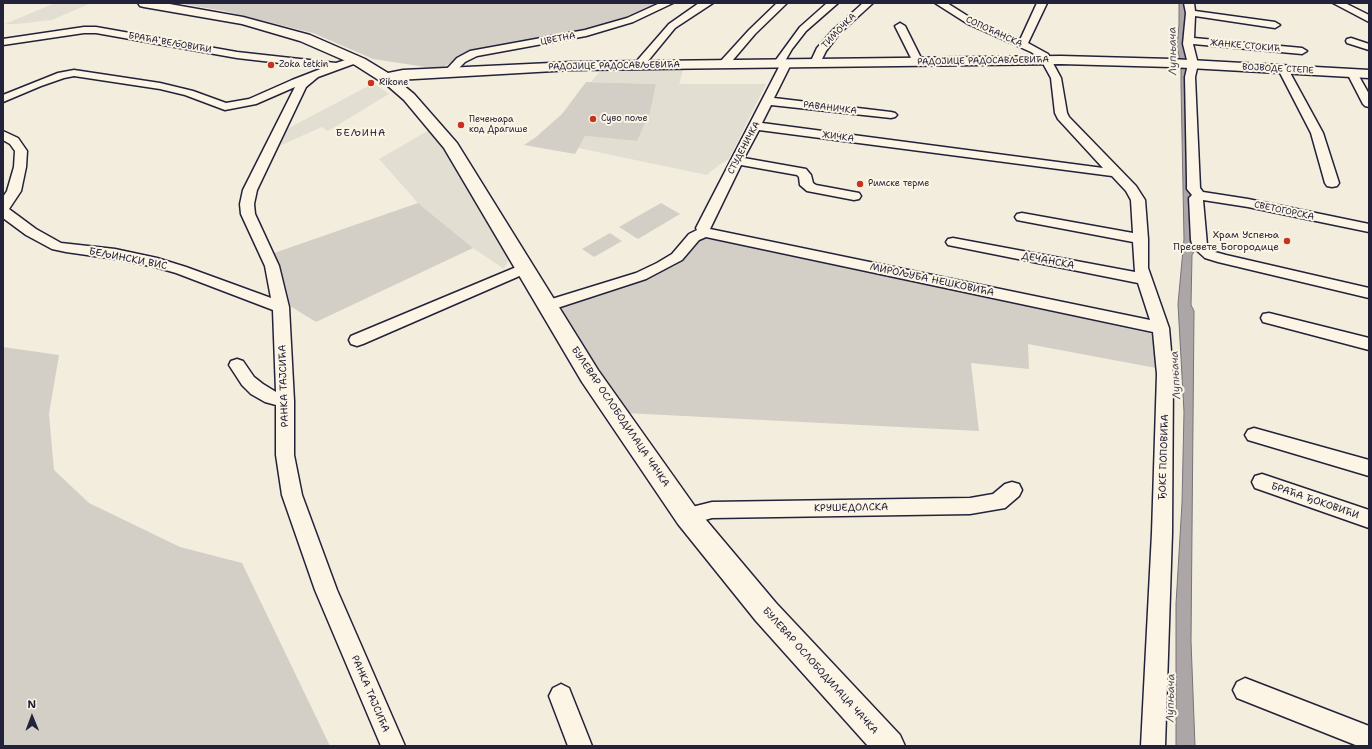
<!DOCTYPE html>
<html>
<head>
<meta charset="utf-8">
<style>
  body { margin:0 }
  #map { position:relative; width:1372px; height:749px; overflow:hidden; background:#f3edde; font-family:"Shantell Sans",sans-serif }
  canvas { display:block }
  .frame { position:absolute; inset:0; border:4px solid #22223b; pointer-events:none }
  .north { position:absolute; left:12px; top:697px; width:40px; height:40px; -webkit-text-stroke:3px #fcf5e5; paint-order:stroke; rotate:359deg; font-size:11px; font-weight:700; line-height:16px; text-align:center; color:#22223b }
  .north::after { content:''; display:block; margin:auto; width:14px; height:18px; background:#22223b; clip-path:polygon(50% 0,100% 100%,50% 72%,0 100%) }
</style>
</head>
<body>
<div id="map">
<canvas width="1372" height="749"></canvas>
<div class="frame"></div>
<div class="north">N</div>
</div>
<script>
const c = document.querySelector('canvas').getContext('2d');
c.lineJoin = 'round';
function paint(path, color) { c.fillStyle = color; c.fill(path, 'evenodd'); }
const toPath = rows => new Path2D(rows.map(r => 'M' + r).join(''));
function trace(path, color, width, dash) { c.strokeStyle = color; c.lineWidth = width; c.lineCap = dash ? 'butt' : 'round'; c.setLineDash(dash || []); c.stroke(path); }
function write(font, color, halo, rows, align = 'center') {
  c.font = font + ' "Shantell Sans",sans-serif'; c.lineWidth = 4; c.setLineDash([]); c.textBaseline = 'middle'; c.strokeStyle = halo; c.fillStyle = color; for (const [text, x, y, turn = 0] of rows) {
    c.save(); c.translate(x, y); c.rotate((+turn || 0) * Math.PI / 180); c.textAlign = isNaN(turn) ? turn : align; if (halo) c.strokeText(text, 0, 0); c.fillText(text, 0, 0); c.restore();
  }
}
paint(toPath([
  [55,3,91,3,52,20,17,24,5,24],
  [684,67,679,84,766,84,729,159,719,165,707,175,578,148,585,136,637,141,650,113,656,84,591,82,603,68],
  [374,83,389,94,328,131,322,127,279,146,287,129],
  [431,129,471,190,509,259,504,269,473,248,418,203,379,159]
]), '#e3ded2');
paint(toPath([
  [177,3,662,3,631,17,578,32,467,52,444,67,426,67,373,59,313,33,224,11],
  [586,82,656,84,650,113,637,141,585,136,575,154,524,145,536,137,562,114],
  [418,203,473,248,316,322,290,306,274,253],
  [661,203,680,214,638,239,619,227],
  [610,233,622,241,594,257,582,249],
  [704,235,1158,335,1156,368,1028,344,1029,369,971,363,979,431,625,413,556,306,653,276,675,265],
  [3,347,59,355,49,414,54,470,89,503,180,547,242,563,330,746,3,746]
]), '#d4cfc6');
const water = toPath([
  [1179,3,1186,3,1190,65,1190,159,1195,250,1192,255,1191,305,1194,311,1191,641,1195,746,1176,746,1176,604,1182,503,1184,412,1178,304,1184,239,1181,84,1181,65,1177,47,1179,25,1179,3]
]);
paint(water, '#aca7a6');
trace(water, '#75727b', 1);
const minor = toPath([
  [660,3,673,3,633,22,586,36,477,56,465,62,453,74,449,75,444,72,457,58,470,51,585,30,627,18,660,3],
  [699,3,713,3,675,28,643,67,635,67,634,65,635,63,669,24,699,3],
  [777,3,787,3,755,34,727,67,719,67,718,65,719,63,749,30,777,3],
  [827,3,838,3,806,31,792,49,785,61,790,62,791,64,774,98,891,112,895,113,897,115,895,117,891,118,771,105,762,123,1103,168,1058,119,1055,113,1051,78,1040,58,1031,52,968,24,935,3,947,3,974,20,1020,40,1037,3,1047,3,1028,43,1048,54,1061,78,1067,113,1069,117,1136,186,1145,200,1148,239,1148,268,1169,328,1173,374,1172,533,1165,746,1141,746,1152,533,1157,374,1153,332,706,237,699,240,682,260,646,279,548,311,542,310,540,306,542,302,636,273,657,263,672,254,689,234,697,230,696,228,779,67,774,66,773,64,800,27,827,3],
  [759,130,1112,176,1126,191,1131,200,1133,233,1022,213,1017,214,1015,217,1017,220,1022,221,1133,242,1135,272,953,238,948,239,946,242,948,245,1138,283,1150,320,710,229,741,165,797,175,799,177,800,185,807,191,854,200,859,199,861,196,859,193,816,185,813,183,811,175,806,169,744,158,759,130],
  [863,3,873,3,839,34,826,51,819,65,811,65,810,63,817,48,833,30,863,3],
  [1184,3,1194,3,1195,11,1275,22,1280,25,1275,28,1195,16,1194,38,1302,48,1307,51,1302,54,1193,44,1198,64,1195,77,1200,188,1203,192,1248,199,1369,224,1369,232,1248,207,1203,200,1207,245,1215,252,1226,255,1369,288,1369,298,1218,262,1205,258,1193,247,1191,240,1189,198,1192,195,1187,189,1187,180,1185,77,1188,64,1183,44,1186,13,1184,3],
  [1333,3,1345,3,1369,15,1369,22,1333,3],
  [900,23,905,26,923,62,922,64,914,64,895,26,900,23],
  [84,27,96,27,237,52,336,63,355,57,360,60,359,62,318,77,306,87,257,190,254,204,255,214,279,266,289,307,294,401,294,455,302,495,337,590,405,746,381,746,315,590,282,495,276,455,276,405,265,402,251,394,242,385,229,365,231,361,237,359,243,361,254,377,263,384,276,392,273,310,176,273,155,267,115,259,66,252,52,249,26,235,3,218,3,197,7,191,14,167,15,151,10,144,3,140,3,131,18,138,27,151,26,167,21,191,9,209,36,229,61,243,115,249,157,258,186,267,271,298,265,266,241,214,240,204,243,190,295,87,256,104,225,110,185,95,160,89,74,76,64,78,41,86,3,102,3,95,58,73,74,70,160,83,193,91,226,103,249,99,292,80,323,68,237,58,96,33,84,33,3,45,3,39,84,27],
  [1351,38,1369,44,1369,50,1347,43,1346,41,1347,39,1351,38],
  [1283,66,1288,69,1323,133,1339,183,1337,186,1332,187,1327,186,1325,183,1311,133,1278,69,1283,66],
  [1352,70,1356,71,1369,94,1369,107,1365,106,1363,104,1347,73,1352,70],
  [526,263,531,265,533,268,531,271,363,344,357,346,351,344,349,340,351,336,526,263],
  [1269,313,1369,338,1369,350,1263,322,1261,318,1263,314,1269,313],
  [1254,428,1369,460,1369,476,1248,440,1245,435,1248,430,1254,428],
  [1262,474,1369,510,1369,528,1255,488,1252,482,1255,476,1262,474],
  [1012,482,1019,484,1022,490,1019,496,1005,508,970,514,712,518,687,525,680,522,677,516,680,510,712,502,970,498,993,494,1005,484,1012,482],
  [1245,678,1369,726,1369,746,1358,746,1237,698,1233,690,1237,682,1245,678],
  [561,684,569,688,592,746,568,746,549,696,553,688,561,684]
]);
const major = toPath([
  [138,3,164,3,243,17,310,35,365,59,388,73,403,70,572,62,1061,56,1171,59,1369,70,1369,78,1171,67,1061,64,572,70,397,80,414,94,457,143,598,370,696,508,776,603,900,735,905,746,868,746,756,621,678,524,582,382,444,148,404,100,388,86,355,65,300,41,242,24,144,7,140,6,138,3]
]);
trace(minor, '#22223b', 3);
trace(major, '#22223b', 3);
paint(minor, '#fcf5e5');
paint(major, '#fcf5e5');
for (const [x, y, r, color] of [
  [271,65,4,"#c8321e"],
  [371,83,4,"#c8321e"],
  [593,119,4,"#c8321e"],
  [461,125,4,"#c8321e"],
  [860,184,4,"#c8321e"],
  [1287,241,4,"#c8321e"]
]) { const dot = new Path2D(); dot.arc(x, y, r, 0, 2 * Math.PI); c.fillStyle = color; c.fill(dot); trace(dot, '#fcf5e5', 1.5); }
write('9px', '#22223b', '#fcf5e5', [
  ["ТИМОЧКА",839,31,-46],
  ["СОПОЋАНСКА",994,32,25],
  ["ЦВЕТНА",558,39,-11],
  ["БРАЋА ВЕЉОВИЋИ",170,43,10],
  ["ЖАНКЕ СТОКИЋ",1245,46,5],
  ["РАДОЈИЦЕ РАДОСАВЉЕВИЋА",983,61,-1],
  ["РАДОЈИЦЕ РАДОСАВЉЕВИЋА",614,66,-1],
  ["ВОЈВОДЕ СТЕПЕ",1278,69,3],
  ["РАВАНИЧКА",830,108,7],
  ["ЖИЧКА",838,137,7],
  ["СТУДЕНИЧКА",744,148,-62],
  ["СВЕТОГОРСКА",1284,211,12]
]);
write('9px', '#22223b', '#fcf5e5', [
  ["Zoka tetkin",279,65],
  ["Rikone",379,83],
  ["Суво поље",601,119],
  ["Печењара",469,120],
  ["код Драгише",469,130],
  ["Римске терме",868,184]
], 'left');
c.letterSpacing = '1px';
write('10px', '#22223b', '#fcf5e5', [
  ["БЕЉИНА",361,133]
]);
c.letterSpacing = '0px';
write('10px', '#22223b', '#fcf5e5', [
  ["Храм Успења",1279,235],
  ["Пресвете Богородице",1279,247]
], 'right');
write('10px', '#22223b', '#fcf5e5', [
  ["БЕЉИНСКИ ВИС",128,259,11],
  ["ДЕЧАНСКА",1048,261,11],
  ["МИРОЉУБА НЕШКОВИЋА",932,280,12],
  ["РАНКА ТАЈСИЋА",284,386,-92],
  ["БУЛЕВАР ОСЛОБОДИЛАЦА ЧАЧКА",620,417,56],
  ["ЂОКЕ ПОПОВИЋА",1164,457,-88],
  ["БРАЋА ЂОКОВИЋИ",1315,501,19],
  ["КРУШЕДОЛСКА",851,508,-1],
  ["БУЛЕВАР ОСЛОБОДИЛАЦА ЧАЧКА",820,671,48],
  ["РАНКА ТАЈСИЋА",370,694,67]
]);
write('italic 11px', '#525160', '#fcf5e5', [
  ["Лупњача",1173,51,-91],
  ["Лупњача",1176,375,-93],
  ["Лупњача",1171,698,-89]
]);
</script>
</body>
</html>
